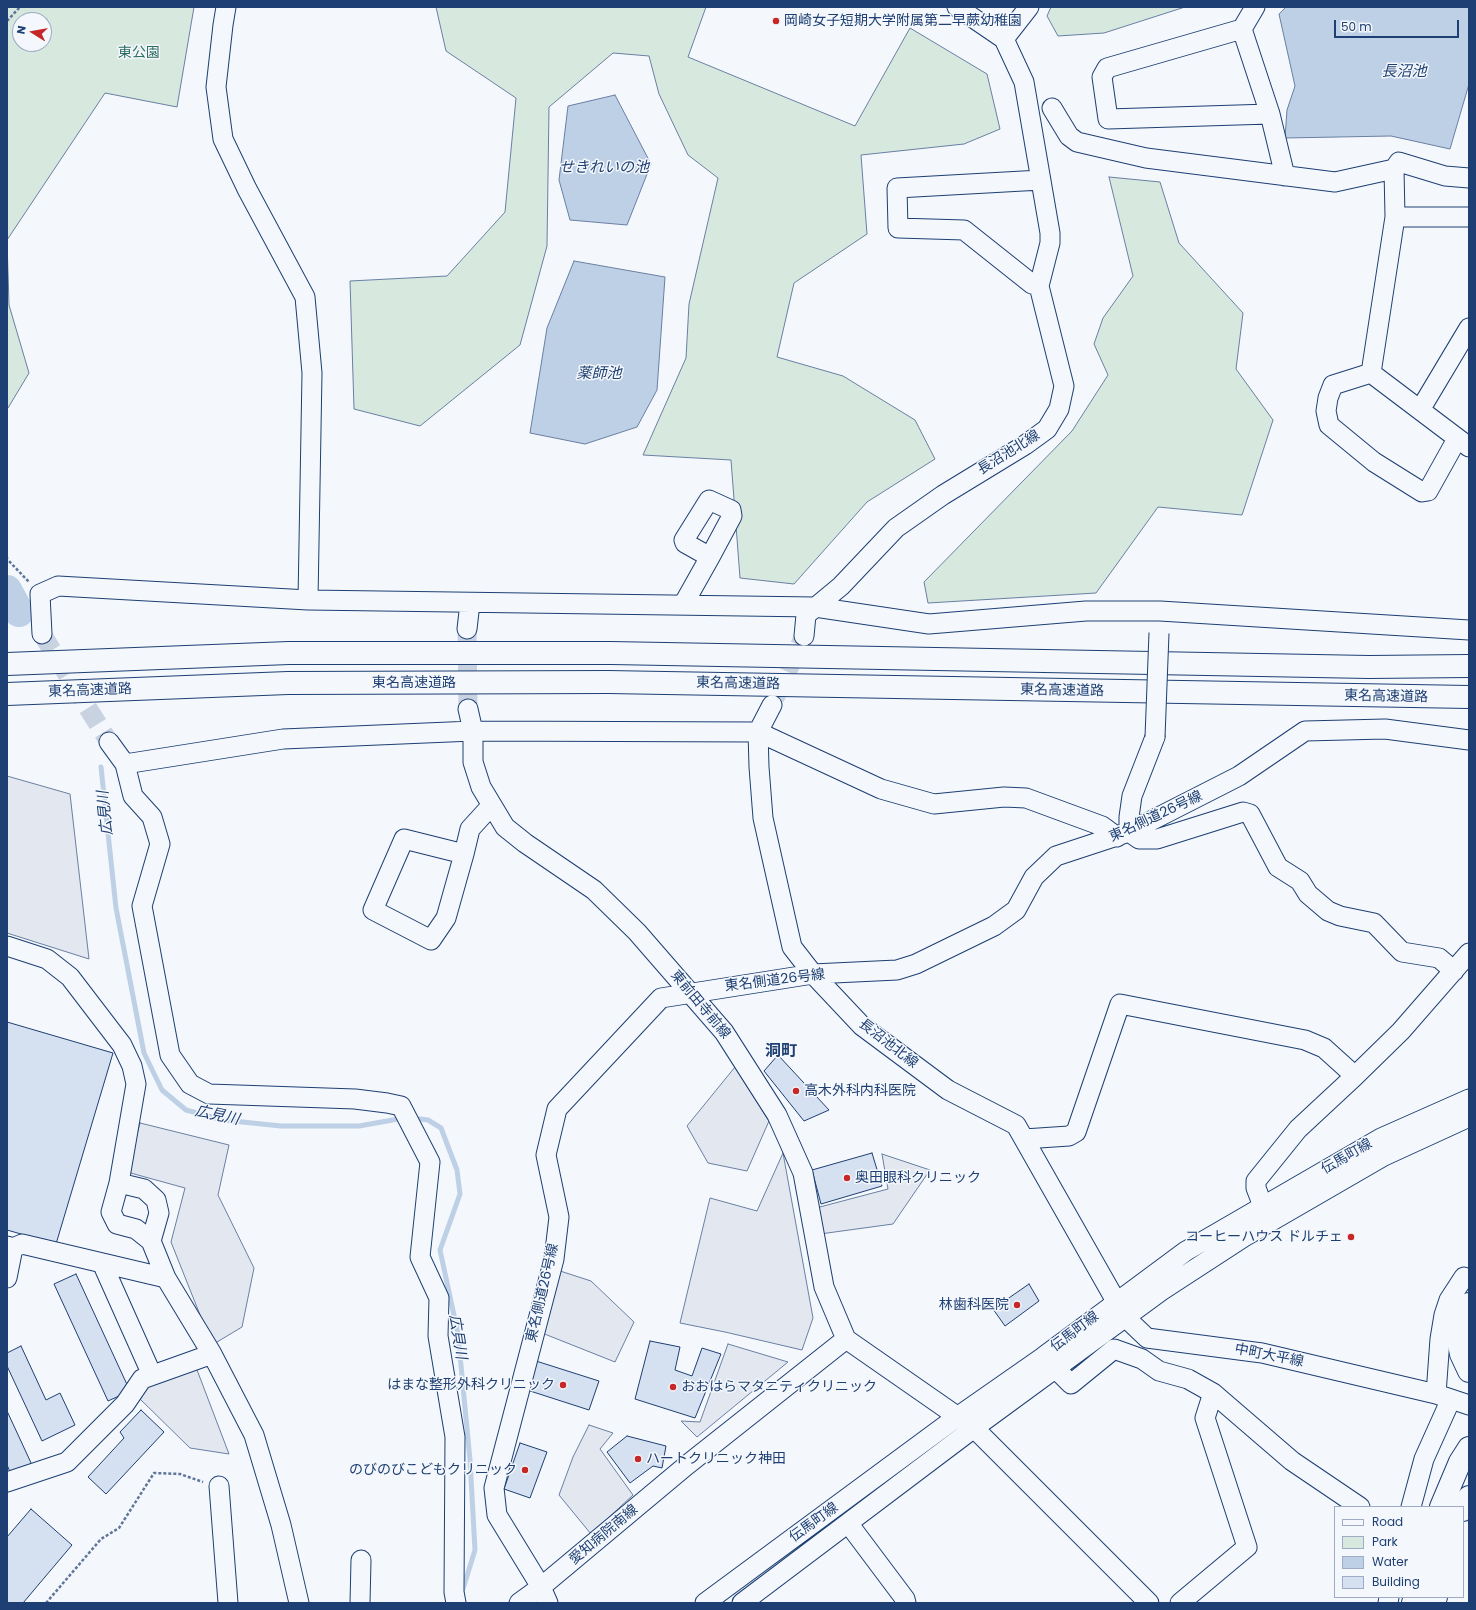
<!DOCTYPE html>
<html>
<head>
<meta charset="utf-8">
<style>
  body { margin:0 }
  #map { position:relative; width:1476px; height:1610px; overflow:hidden; background:#f4f7fb; font-family:Poppins,sans-serif }
  canvas { display:block }
  .frame { position:absolute; inset:0; border:8px solid #1d3f73; pointer-events:none }
  .legend { position:absolute; left:1334px; top:1506px; width:130px; height:92px; box-sizing:border-box; background:#f4f7fb; border:1px solid #9eadc5; margin:0; padding:5px 7px; list-style:none; font-size:12px; color:#1d3f73 }
  .legend li { display:flex; align-items:center; gap:8px; height:20px }
  .legend b { width:20px; border:1px solid #9eadc5 }
  .north { position:absolute; left:12px; top:12px; width:40px; height:40px; box-sizing:border-box; background:#f4f7fb; border:1px solid #9eadc5; border-radius:50%; rotate:281deg; font-size:11px; font-weight:700; line-height:16px; text-align:center; color:#1d3f73 }
  .north::after { content:''; display:block; margin:auto; width:14px; height:18px; background:#c62828; clip-path:polygon(50% 0,100% 100%,50% 72%,0 100%) }
  .scale { position:absolute; left:1334px; top:20px; width:125px; height:18px; box-sizing:border-box; border:2px solid #1d3f73; border-top:0; padding-left:5px; font-size:12px; line-height:14px; white-space:nowrap; color:#1d3f73; -webkit-text-stroke:3px #f4f7fb; paint-order:stroke }
</style>
</head>
<body>
<div id="map">
<canvas width="1476" height="1610"></canvas>
<div class="frame"></div>
<ul class="legend">
<li><b style="height:5px;background:#f4f7fb"></b>Road</li>
<li><b style="height:11px;background:#d7e8df"></b>Park</li>
<li><b style="height:11px;background:#bed0e5"></b>Water</li>
<li><b style="height:11px;background:#d5e0f0"></b>Building</li>
</ul>
<div class="north">N</div>
<div class="scale">50 m</div>
</div>
<script>
const c = document.querySelector('canvas').getContext('2d');
c.lineJoin = 'round';
function paint(path, color) { c.fillStyle = color; c.fill(path, 'evenodd'); }
const toPath = rows => new Path2D(rows.map(r => 'M' + r).join(''));
function trace(path, color, width, dash) { c.strokeStyle = color; c.lineWidth = width; c.lineCap = dash ? 'butt' : 'round'; c.setLineDash(dash || []); c.stroke(path); }
function write(font, color, halo, rows, align = 'center') {
  c.font = font + ' Poppins,"Noto Sans JP",sans-serif'; c.lineWidth = 3; c.setLineDash([]); c.textBaseline = 'middle'; c.strokeStyle = halo; c.fillStyle = color; for (const [text, x, y, turn = 0] of rows) {
    c.save(); c.translate(x, y); c.rotate((+turn || 0) * Math.PI / 180); c.textAlign = isNaN(turn) ? turn : align; if (halo) c.strokeText(text, 0, 0); c.fillText(text, 0, 0); c.restore();
  }
}
const green = toPath([
  [7,7,194,7,177,107,105,93,7,240,9,305,29,373,8,408,7,408,7,7],
  [20,20,44,20,44,44,20,44,20,20],
  [436,7,706,7,688,57,855,126,910,28,987,74,1000,129,964,144,861,155,867,234,794,283,777,357,843,376,915,420,935,459,867,502,794,584,740,578,731,460,643,455,686,358,689,304,718,178,688,155,659,94,649,56,613,53,549,107,547,246,520,345,420,426,354,409,350,281,447,276,505,212,516,98,446,51,436,7],
  [1051,7,1185,7,1104,33,1058,36,1047,16,1051,7],
  [1109,177,1160,182,1179,243,1243,313,1236,369,1273,420,1242,515,1158,507,1096,593,928,603,924,582,1072,431,1108,375,1094,344,1103,318,1133,276,1109,177],
  [7,594,28,619,7,620,7,594]
]);
paint(green, '#d7e8df');
trace(green, '#687fa3', 1);
const parking = toPath([
  [7,776,70,794,89,959,7,933,7,776],
  [735,1067,769,1121,747,1171,708,1163,687,1126,735,1067],
  [140,1123,229,1145,218,1195,254,1268,242,1327,212,1345,171,1242,185,1188,127,1172,140,1123],
  [783,1153,813,1318,802,1350,725,1332,680,1323,710,1198,757,1211,783,1153],
  [882,1154,930,1170,893,1224,820,1234,816,1208,888,1189,882,1154],
  [557,1270,591,1281,634,1322,615,1362,542,1333,557,1270],
  [728,1344,788,1362,697,1437,681,1421,700,1422,728,1344],
  [194,1362,229,1454,190,1448,140,1399,147,1377,194,1362],
  [589,1425,613,1433,600,1449,633,1495,591,1534,559,1495,573,1457,589,1425]
]);
paint(parking, '#e3e8f0');
trace(parking, '#687fa3', 1);
const water = toPath([
  [1286,7,1469,7,1469,84,1450,149,1391,136,1285,138,1287,110,1295,86,1279,14,1286,7],
  [615,95,651,164,627,225,570,220,559,180,568,106,615,95],
  [574,261,665,277,657,390,637,427,585,444,530,433,547,328,574,261]
]);
paint(water, '#bed0e5');
trace(water, '#687fa3', 1);
trace(toPath([
  [101,767,116,908,144,1053,162,1090,186,1110,223,1120,281,1126,359,1126,404,1118],
  [412,1118,428,1120,441,1128,457,1170,460,1194,440,1250,458,1334,470,1460,475,1550,462,1592]
]), '#bed0e5', 5);
trace(toPath([
  [7,590,19,612]
]), '#bed0e5', 30);
const building = toPath([
  [7,1022,113,1053,56,1244,7,1230,7,1022],
  [778,1055,829,1110,804,1121,764,1071,778,1055],
  [872,1153,882,1186,821,1204,812,1170,872,1153],
  [76,1274,130,1391,108,1401,54,1284,76,1274],
  [1029,1284,1039,1301,1005,1326,993,1309,1029,1284],
  [650,1341,680,1347,675,1370,692,1376,702,1348,721,1354,695,1418,635,1399,650,1341],
  [21,1346,46,1400,60,1393,75,1425,42,1441,7,1366,7,1353,21,1346],
  [536,1361,599,1381,589,1410,527,1390,536,1361],
  [141,1410,164,1432,106,1494,88,1477,124,1438,120,1432,141,1410],
  [7,1411,32,1465,11,1474,7,1465,7,1411],
  [627,1436,666,1446,662,1468,653,1466,630,1483,607,1452,627,1436],
  [520,1443,547,1452,530,1498,504,1489,520,1443],
  [31,1509,72,1545,23,1603,7,1603,7,1537,31,1509]
]);
paint(building, '#d5e0f0');
trace(building, '#1d3f73', 1);
trace(toPath([
  [467,629,468,709],
  [42,634,109,742],
  [775,698,804,636]
]), '#c9d2e0', 19, [19, 10]);
const minor = toPath([
  [226,7,223,25,216,87,223,139,247,189,305,297,312,373,308,600],
  [1242,29,1255,7],
  [1004,39,1029,7],
  [1052,108,1069,136,1077,142,1146,158,1335,182,1394,169,1399,162,1445,176,1469,178],
  [1270,114,1108,119,1102,77,1107,68,1242,29,1270,114,1285,176],
  [1395,217,1469,217],
  [1039,286,1032,284,964,230,898,228,897,188,1041,180],
  [1371,373,1333,385,1328,398,1326,411,1329,425,1374,462,1422,492,1428,491,1457,439],
  [1371,373,1395,217,1394,169],
  [1371,373,1469,447],
  [1420,410,1469,328],
  [683,605,710,557,732,516,731,510,709,500,684,540,685,543,710,557],
  [467,629,470,603],
  [42,634,40,594,58,586,308,600,815,607,929,624,1086,611,1160,611,1469,630],
  [804,636,806,615,841,586,896,528,943,495,1025,445,1047,429,1059,409,1064,386,1039,286,1050,243,1050,233,1024,82,1004,39,957,7],
  [772,705,758,732,759,767,763,818,792,947,813,974,862,1026,948,1090,1016,1125,1125,1317,1147,1338,1262,1353,1436,1394,1469,1405],
  [468,709,473,731,473,762,481,787,505,827,525,843,594,890,637,932,724,1032,777,1115,803,1173,824,1287,846,1339],
  [1155,737,1132,796,1129,817,1129,832,1139,839,1157,839,1243,812,1250,814,1278,867,1300,881,1308,894,1328,911,1340,916,1374,923,1402,952,1439,958,1454,971],
  [109,742,125,764,283,739,473,731,758,732,881,789,934,804,1004,797,1026,798,1102,826,1117,837],
  [125,764,133,796,152,817,160,844,142,906,170,1055,190,1084,209,1094,355,1099,387,1103,401,1106,430,1162,420,1257,439,1298,438,1336,455,1437,454,1592,456,1603],
  [464,854,404,839,373,910,431,940,446,918,464,854,470,829,491,806],
  [7,946,47,959,70,977,122,1045,132,1066,136,1084,119,1183,111,1212,117,1224,136,1229,151,1241,166,1278,212,1354,254,1435,281,1525,299,1603],
  [1024,1139,1069,1136,1076,1132,1120,1004,1305,1040,1324,1048,1355,1076],
  [119,1183,144,1189,156,1200,159,1213,151,1241],
  [1269,1216,1263,1206,1256,1188,1256,1181,1298,1129,1355,1076,1401,1031,1469,953],
  [7,1246,13,1248,22,1244,166,1278],
  [102,1263,152,1375],
  [7,1278,13,1248],
  [1056,1369,1071,1384,1114,1349,1142,1359,1159,1371,1188,1379,1213,1393,1292,1461,1360,1507],
  [1436,1394,1440,1339,1444,1315,1449,1300,1464,1277],
  [7,1482,67,1462,125,1404,142,1379,212,1354],
  [219,1486,228,1603],
  [1411,1507,1424,1459,1451,1399],
  [848,1523,905,1599,906,1603],
  [360,1603,361,1560],
  [519,1603,541,1587,687,1465,846,1339,974,1428,1149,1603],
  [548,1603,541,1587,497,1515,494,1488,554,1259,559,1217,546,1155,557,1109,661,998,813,974,897,970,916,964,994,926,1016,910,1034,877,1056,856,1129,832,1239,776,1305,731,1385,729,1469,740],
  [705,1603,957,1417,1043,1357,1186,1251,1381,1138,1469,1099],
  [742,1603,974,1428,1161,1291,1244,1237,1384,1156,1469,1117],
  [1180,1603,1247,1547,1205,1418,1213,1393],
  [1388,1603,1389,1597]
]);
const highway = toPath([
  [7,664,289,653,611,653,1369,667,1469,666],
  [7,694,288,683,608,682,1469,697],
  [1469,1304,1460,1318,1457,1334,1461,1354,1469,1371],
  [1441,1507,1460,1462,1469,1448],
  [1463,1510,1469,1497],
  [1413,1603,1415,1597],
  [1434,1603,1436,1597]
]);
trace(minor, '#1d3f73', 21);
trace(highway, '#1d3f73', 24);
trace(toPath([
  [7,21,20,7],
  [7,557,7,559,29,582],
  [46,1603,101,1539,119,1528,154,1473,180,1474,203,1482]
]), '#5e769c', 2.5, [3, 2]);
trace(minor, '#f4f7fb', 19);
trace(highway, '#f4f7fb', 22);
const minorBridge = toPath([
  [1155,737,1159,633]
]);
trace(minorBridge, '#1d3f73', 21, []);
trace(minorBridge, '#f4f7fb', 19);
for (const [x, y, r, color] of [
  [776,21,4,"#c62828"],
  [796,1091,4,"#c62828"],
  [847,1178,4,"#c62828"],
  [1351,1237,4,"#c62828"],
  [1017,1305,4,"#c62828"],
  [563,1385,4,"#c62828"],
  [673,1387,4,"#c62828"],
  [638,1459,4,"#c62828"],
  [525,1470,4,"#c62828"]
]) { const dot = new Path2D(); dot.arc(x, y, r, 0, 2 * Math.PI); c.fillStyle = color; c.fill(dot); trace(dot, '#f4f7fb', 1.5); }
write('14px', '#1d3f73', '#f4f7fb', [
  ["岡崎女子短期大学附属第二早蕨幼稚園",784,21],
  ["高木外科内科医院",804,1091],
  ["奥田眼科クリニック",855,1178],
  ["コーヒーハウス ドルチェ",1343,1237,"right"],
  ["林歯科医院",1009,1305,"right"],
  ["はまな整形外科クリニック",555,1385,"right"],
  ["おおはらマタニティクリニック",681,1387],
  ["ハートクリニック神田",646,1459],
  ["のびのびこどもクリニック",517,1470,"right"]
], 'left');
write('14px', '#2c6c60', '#f4f7fb', [
  ["東公園",139,53]
]);
write('14px', '#1d3f73', '#f4f7fb', [
  ["長沼池北線",1009,453,-32],
  ["東名高速道路",414,683],
  ["東名高速道路",738,684,1],
  ["東名高速道路",90,691,-2],
  ["東名高速道路",1062,691,1],
  ["東名高速道路",1386,697,1],
  ["東名側道26号線",1156,817,-25],
  ["東名側道26号線",775,981,-7],
  ["東前田寺前線",700,1005,50],
  ["長沼池北線",888,1044,38],
  ["伝馬町線",1347,1157,-30],
  ["東名側道26号線",543,1293,-77],
  ["伝馬町線",1075,1332,-37],
  ["中町大平線",1269,1356,11],
  ["伝馬町線",814,1523,-36],
  ["愛知病院南線",604,1535,-40]
]);
write('italic 15px', '#1d3f73', '#f4f7fb', [
  ["長沼池",1404,72],
  ["せきれいの池",604,168],
  ["薬師池",599,374],
  ["広見川",106,813,-96],
  ["広見川",217,1116,12],
  ["広貝川",457,1337,81]
]);
write('bold 16px', '#1d3f73', '#f4f7fb', [
  ["洞町",781,1052]
]);
</script>
</body>
</html>
